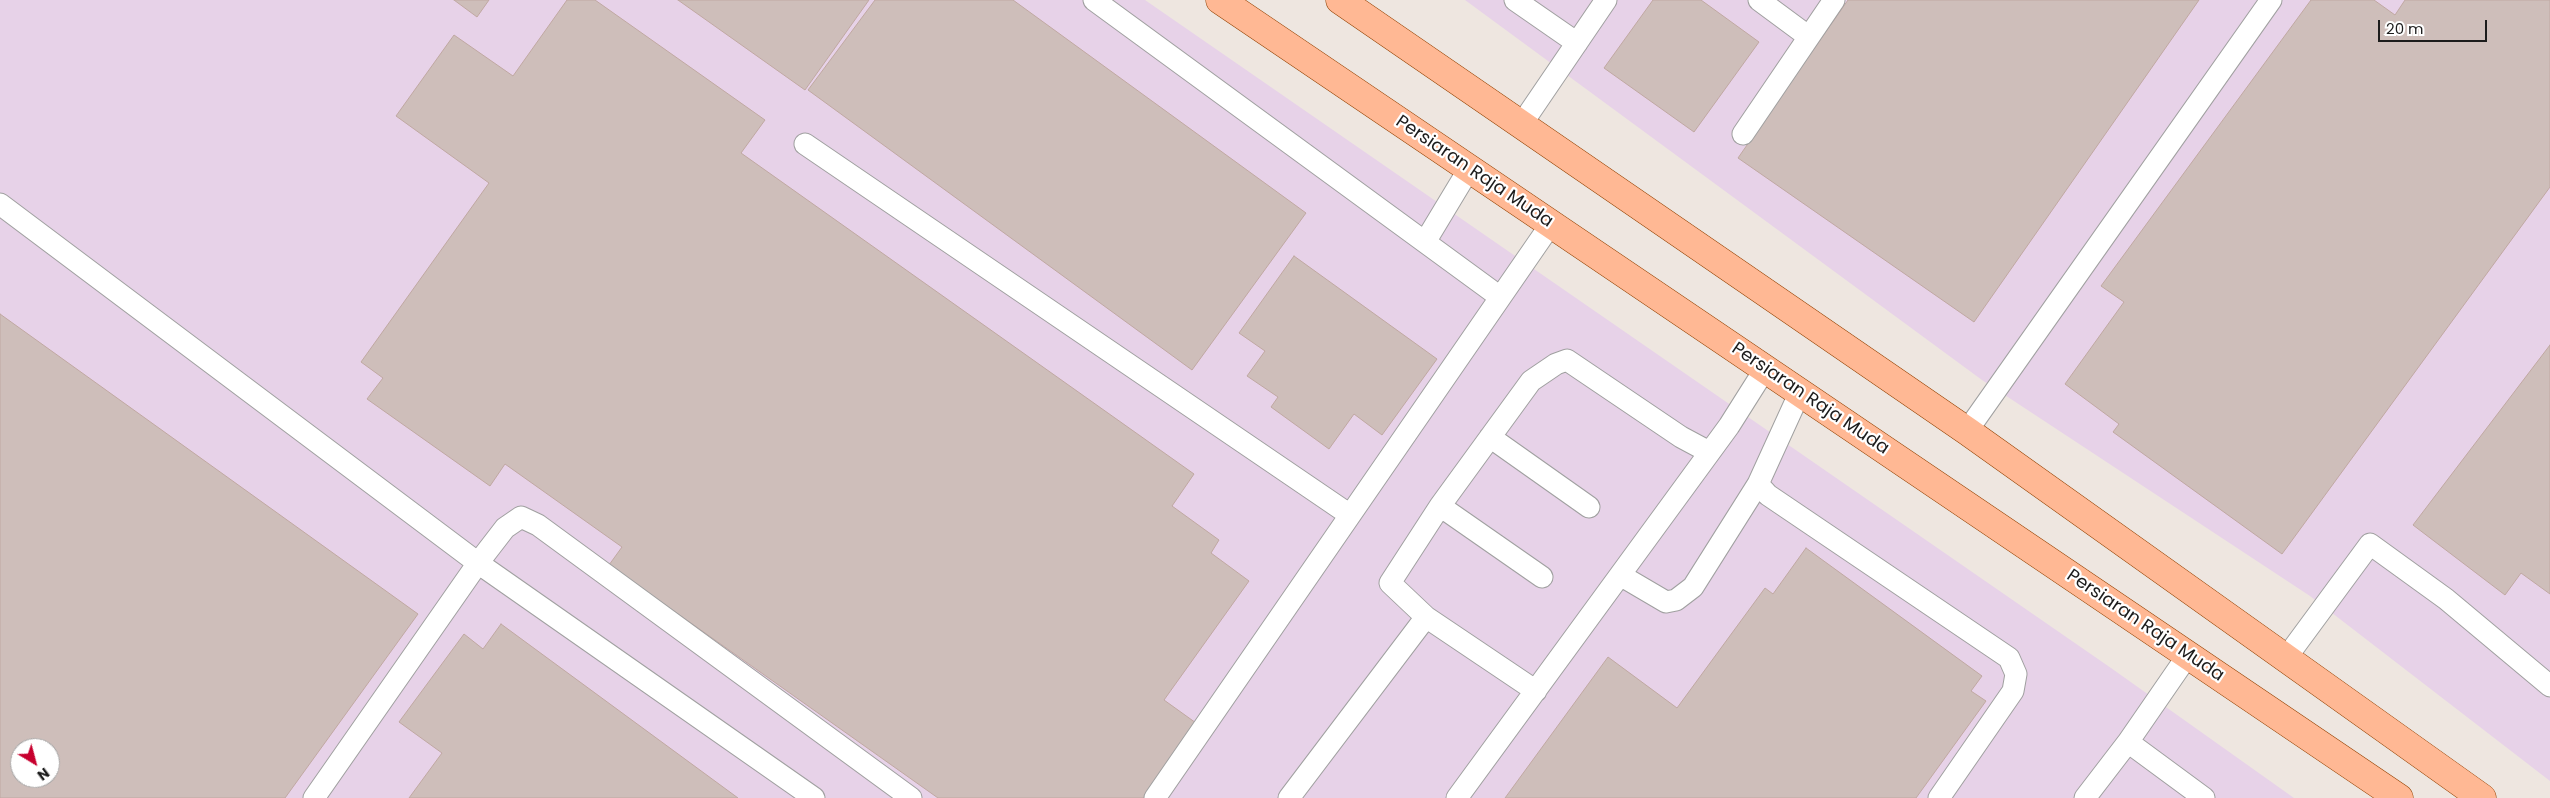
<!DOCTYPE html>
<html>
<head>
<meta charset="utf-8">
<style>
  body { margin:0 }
  #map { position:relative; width:2550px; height:798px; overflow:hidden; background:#eee6e0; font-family:Poppins,sans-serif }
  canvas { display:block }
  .north { position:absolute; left:10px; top:738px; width:50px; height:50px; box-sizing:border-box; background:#fff; border:1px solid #a4a4a4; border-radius:50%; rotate:143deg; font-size:14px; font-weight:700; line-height:20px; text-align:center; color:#1c1c1c }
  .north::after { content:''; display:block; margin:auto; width:18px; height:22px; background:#c7002e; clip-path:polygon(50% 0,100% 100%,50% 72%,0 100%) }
  .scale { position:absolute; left:2378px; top:20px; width:109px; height:22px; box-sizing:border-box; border:2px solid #1c1c1c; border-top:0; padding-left:6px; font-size:15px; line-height:18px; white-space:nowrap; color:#1c1c1c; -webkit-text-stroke:4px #fff; paint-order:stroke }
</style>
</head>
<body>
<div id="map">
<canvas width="2550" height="798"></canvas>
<div class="north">N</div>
<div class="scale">20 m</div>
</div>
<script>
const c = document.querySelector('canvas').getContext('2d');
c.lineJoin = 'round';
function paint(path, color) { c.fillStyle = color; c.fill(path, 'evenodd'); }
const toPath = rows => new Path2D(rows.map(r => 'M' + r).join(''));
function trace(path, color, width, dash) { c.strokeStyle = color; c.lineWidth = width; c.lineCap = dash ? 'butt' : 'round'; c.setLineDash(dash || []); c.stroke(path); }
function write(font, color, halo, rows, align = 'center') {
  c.font = font + ' Poppins,sans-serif'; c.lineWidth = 4.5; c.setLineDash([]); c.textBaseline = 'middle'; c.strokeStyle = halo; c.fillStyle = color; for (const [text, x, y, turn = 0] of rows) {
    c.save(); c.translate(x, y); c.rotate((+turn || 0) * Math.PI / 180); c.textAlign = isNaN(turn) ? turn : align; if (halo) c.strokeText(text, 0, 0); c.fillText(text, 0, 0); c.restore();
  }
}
paint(toPath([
  [0,0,1145,0,2111,668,2294,798,0,798],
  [20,748,50,748,50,778,20,778],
  [1465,0,2550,0,2550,781,2310,596,1982,380]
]), '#e7d2e8');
const building = toPath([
  [454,0,489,0,477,17,454,0],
  [567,0,595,0,765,120,741,153,1194,474,1172,506,1219,540,1211,553,1249,581,1164,700,1203,728,1153,798,938,798,609,565,622,547,505,464,490,486,367,399,383,378,361,362,489,183,396,116,454,35,513,76,567,0],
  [678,0,869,0,805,90,678,0],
  [875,0,1013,0,1306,213,1192,370,808,90,875,0],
  [1653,0,1701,0,1759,42,1694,132,1604,68,1653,0],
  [1848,0,2199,0,1974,322,1738,158,1848,0],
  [2311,0,2374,0,2395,15,2405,0,2550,0,2550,187,2282,554,2113,432,2119,424,2065,384,2124,302,2101,286,2311,0],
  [1294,256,1437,359,1382,435,1354,414,1329,449,1271,407,1278,397,1247,376,1265,351,1239,333,1294,256],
  [0,314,418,614,285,798,0,798,0,314],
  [20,748,50,748,50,778,20,778,20,748],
  [2550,345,2550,594,2521,573,2505,595,2413,525,2550,345],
  [1806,548,1982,676,1971,691,1986,701,1916,798,1505,798,1608,657,1677,708,1765,588,1773,594,1806,548],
  [501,624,738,798,409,798,442,753,399,722,464,634,483,649,501,624]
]);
paint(building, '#cebeba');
trace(building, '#c0a8a2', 1);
const service = toPath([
  [1094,0,1500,297],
  [1515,0,1577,43],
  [1759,0,1809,37],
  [1521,125,1606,0],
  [1743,134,1834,0],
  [805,144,1350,515],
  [0,204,478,563,814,798],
  [1425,242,1469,169],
  [1967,431,2271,0],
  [1490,437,1589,507],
  [1758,484,1768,495,2009,658,2016,674,2013,691,1939,798],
  [1440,506,1542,577],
  [1620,575,1666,602,1676,600,1693,587,1758,484,1800,392],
  [1426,617,1536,691],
  [2286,658,2370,544,2446,599,2550,686],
  [2128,742,2188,655],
  [314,798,478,563,505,528,521,517,538,525,911,798],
  [1155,798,1551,224],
  [1289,798,1426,617,1390,583,1440,506,1531,381,1556,364,1567,360,1681,437,1709,452],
  [1457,798,1729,426,1765,369],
  [2085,798,2128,742,2204,798]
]);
const primary = toPath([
  [1220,0,2399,798],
  [1340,0,1967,431,2482,798]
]);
trace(service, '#a0a0a0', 23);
trace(primary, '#934100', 29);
trace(service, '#fff', 21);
trace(primary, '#ffb894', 28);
write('18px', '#1c1c1c', '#fff', [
  ["Persiaran Raja Muda",1474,172,34],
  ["Persiaran Raja Muda",1810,399,34],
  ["Persiaran Raja Muda",2145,626,34]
]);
</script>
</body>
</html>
